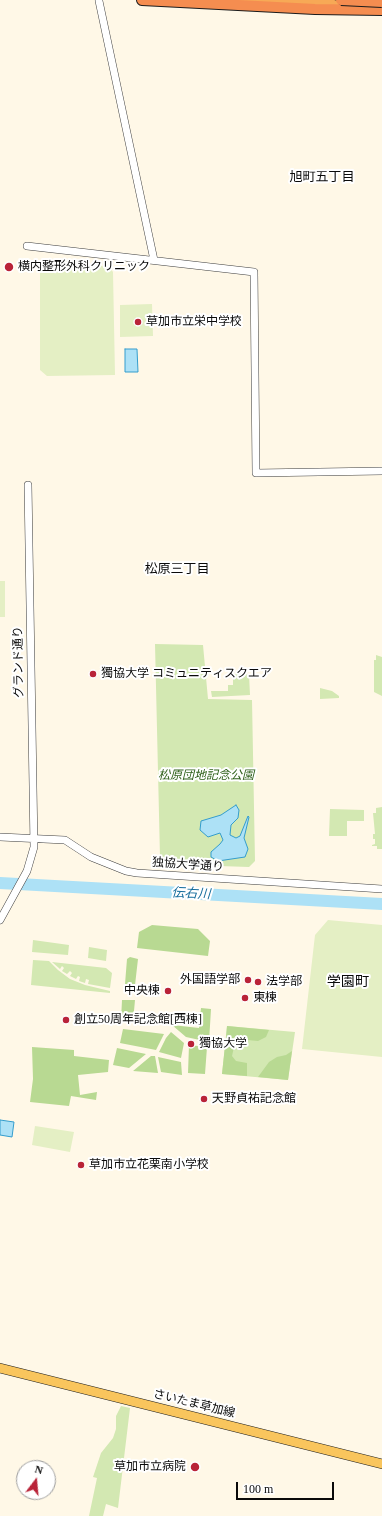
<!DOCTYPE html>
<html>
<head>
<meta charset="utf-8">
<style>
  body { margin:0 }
  #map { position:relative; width:382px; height:1516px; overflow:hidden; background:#fff8e7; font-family:"Times New Roman",serif }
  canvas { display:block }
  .north { position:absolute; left:16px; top:1460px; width:40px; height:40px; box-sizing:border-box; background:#fff; border:1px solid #9d9d9d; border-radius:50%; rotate:16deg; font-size:11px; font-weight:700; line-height:16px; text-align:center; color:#0a0a0a }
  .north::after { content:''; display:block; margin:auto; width:14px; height:18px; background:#b92338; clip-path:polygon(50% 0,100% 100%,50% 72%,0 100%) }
  .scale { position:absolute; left:236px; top:1482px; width:98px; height:18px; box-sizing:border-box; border:2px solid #0a0a0a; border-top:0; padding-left:5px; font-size:12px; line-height:14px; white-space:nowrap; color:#0a0a0a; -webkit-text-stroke:3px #fff; paint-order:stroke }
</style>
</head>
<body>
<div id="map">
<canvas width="382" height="1516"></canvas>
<div class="north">N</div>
<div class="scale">100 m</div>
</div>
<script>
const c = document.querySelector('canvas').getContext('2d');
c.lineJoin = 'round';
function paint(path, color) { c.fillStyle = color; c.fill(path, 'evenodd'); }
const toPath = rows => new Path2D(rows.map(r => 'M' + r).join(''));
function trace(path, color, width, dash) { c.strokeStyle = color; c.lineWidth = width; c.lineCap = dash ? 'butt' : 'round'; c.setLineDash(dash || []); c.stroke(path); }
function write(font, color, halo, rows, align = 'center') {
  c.font = font + ' "Times New Roman","Noto Sans JP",serif'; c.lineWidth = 4; c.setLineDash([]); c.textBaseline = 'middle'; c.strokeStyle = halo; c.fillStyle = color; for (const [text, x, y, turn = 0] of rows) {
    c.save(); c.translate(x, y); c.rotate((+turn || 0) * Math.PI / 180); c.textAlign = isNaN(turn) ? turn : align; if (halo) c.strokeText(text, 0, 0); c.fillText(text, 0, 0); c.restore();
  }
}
paint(toPath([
  [155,644,203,645,208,699,252,700,255,861,249,867,189,865,162,860,160,857],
  [376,655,382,657,382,696,374,692,374,660,376,660],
  [233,674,249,674,250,695,212,697,211,691,228,691,228,685,233,685],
  [320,688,332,691,339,696,339,698,320,699],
  [382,807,382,849,377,849,377,846,372,846,372,845,375,844,375,839,373,839,373,834,375,834,373,813,376,813,376,808],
  [330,809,364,810,364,821,347,821,347,836,329,836],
  [33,940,69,945,68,955,32,952],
  [89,947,107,950,106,961,88,958],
  [33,960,49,961,58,970,70,979,85,985,110,991,110,993,31,985],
  [52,962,106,968,112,973,110,988,88,984,89,980,86,979,85,983,79,981,80,977,78,976,76,979,70,976,72,973,70,971,67,974,62,971,64,968,62,966,60,969],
  [227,1026,295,1032,288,1080,222,1074],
  [121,1406,130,1408,118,1508,106,1504,103,1516,89,1516,97,1478,93,1477,101,1453,113,1438,116,1429,116,1416]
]), '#d3e8b2');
paint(toPath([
  [152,925,198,929,210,941,208,956,137,948,139,932],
  [130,957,138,959,135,985,125,984,127,959],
  [122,1000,135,1000,133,1022,121,1020],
  [201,1008,211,1009,209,1042,186,1037,172,1025,199,1028],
  [227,1026,269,1030,266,1037,258,1041,226,1038],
  [123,1029,164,1034,156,1050,120,1043],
  [171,1032,184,1043,181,1058,159,1052,166,1038],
  [189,1045,207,1047,205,1074,188,1073],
  [225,1046,234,1047,232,1056,236,1061,247,1063,247,1076,222,1074],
  [32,1047,74,1050,74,1056,109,1060,108,1072,78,1075,80,1095,97,1092,96,1100,71,1096,69,1106,30,1102,33,1079],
  [117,1048,146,1054,129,1068,113,1065],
  [292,1051,288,1080,258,1077,269,1062,277,1057,286,1055],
  [151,1056,155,1056,158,1073,133,1071],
  [158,1057,181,1062,182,1075,161,1072]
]), '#b8d992');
paint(toPath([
  [49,259,109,267,113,272,115,375,47,376,40,370,40,267],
  [152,304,153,336,120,337,120,305],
  [0,581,5,581,5,617,0,617],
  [328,920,382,925,382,1057,302,1049,315,935],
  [35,1126,74,1132,70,1152,32,1145]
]), '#e4efc4');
const water = toPath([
  [125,349,137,349,138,372,125,372,125,349],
  [236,805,239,810,238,818,231,825,230,835,236,838,240,836,248,816,249,817,244,838,248,849,245,857,218,861,211,857,211,852,220,844,223,840,220,833,208,837,200,830,201,821,221,815,236,805],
  [0,1120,14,1122,12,1137,0,1135,0,1120]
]);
paint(water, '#ade1f6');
trace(water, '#349dcd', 1);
trace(toPath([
  [0,883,382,904]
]), '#ade1f6', 12);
const tertiary = toPath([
  [99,1,154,260],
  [27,246,254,272,256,473,382,471],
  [0,837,65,840,91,857,126,871,137,873,382,889],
  [0,920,27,871,34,847,28,485]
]);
const primary = toPath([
  [0,1368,382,1464]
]);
const trunk = toPath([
  [237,0,334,5]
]);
const motorway = toPath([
  [142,0,315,9,382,10]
]);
trace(tertiary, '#3d3d3d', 8);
trace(primary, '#1b1b1b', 10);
trace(trunk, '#1b1b1b', 12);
trace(motorway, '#1b1b1b', 12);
trace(tertiary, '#fff', 7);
trace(primary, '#f9c55d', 9);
trace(trunk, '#f7a956', 10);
trace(motorway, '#f58d50', 10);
const motorwayBridge = toPath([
  [341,0,382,2]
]);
trace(motorwayBridge, '#1b1b1b', 12, []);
trace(motorwayBridge, '#f58d50', 10);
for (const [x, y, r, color] of [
  [9,267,5,"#b92338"],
  [138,322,4,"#b92338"],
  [93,674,4,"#b92338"],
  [248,980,4,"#b92338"],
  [258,982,4,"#b92338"],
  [168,991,4,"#b92338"],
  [245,998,4,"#b92338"],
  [66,1020,4,"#b92338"],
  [191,1044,4,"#b92338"],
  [204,1099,4,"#b92338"],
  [81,1165,4,"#b92338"],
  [195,1467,5,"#b92338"]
]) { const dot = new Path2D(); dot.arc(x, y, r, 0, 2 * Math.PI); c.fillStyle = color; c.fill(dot); trace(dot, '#fff', 1.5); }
write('12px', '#0a0a0a', '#fff', [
  ["横内整形外科クリニック",18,267],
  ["草加市立栄中学校",146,322],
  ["獨協大学 コミュニティスクエア",101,674],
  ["外国語学部",240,980,"right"],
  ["法学部",266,982],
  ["中央棟",160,991,"right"],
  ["東棟",253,998],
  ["創立50周年記念館[西棟]",74,1020],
  ["獨協大学",199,1044],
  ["天野貞祐記念館",212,1099],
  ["草加市立花栗南小学校",89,1165],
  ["草加市立病院",186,1467,"right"]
], 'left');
write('12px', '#0a0a0a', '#fff', [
  ["グランド通り",19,662,-91],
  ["独協大学通り",188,865,4],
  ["さいたま草加線",194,1404,14]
]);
write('italic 12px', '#30611c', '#fff', [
  ["松原団地記念公園",206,776]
]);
write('13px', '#0a0a0a', '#fff', [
  ["旭町五丁目",322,178],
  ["松原三丁目",177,570]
]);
write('italic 13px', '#156c9b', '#fff', [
  ["伝右川",191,894,3]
]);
write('14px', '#0a0a0a', '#fff', [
  ["学園町",348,982]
]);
</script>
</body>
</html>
